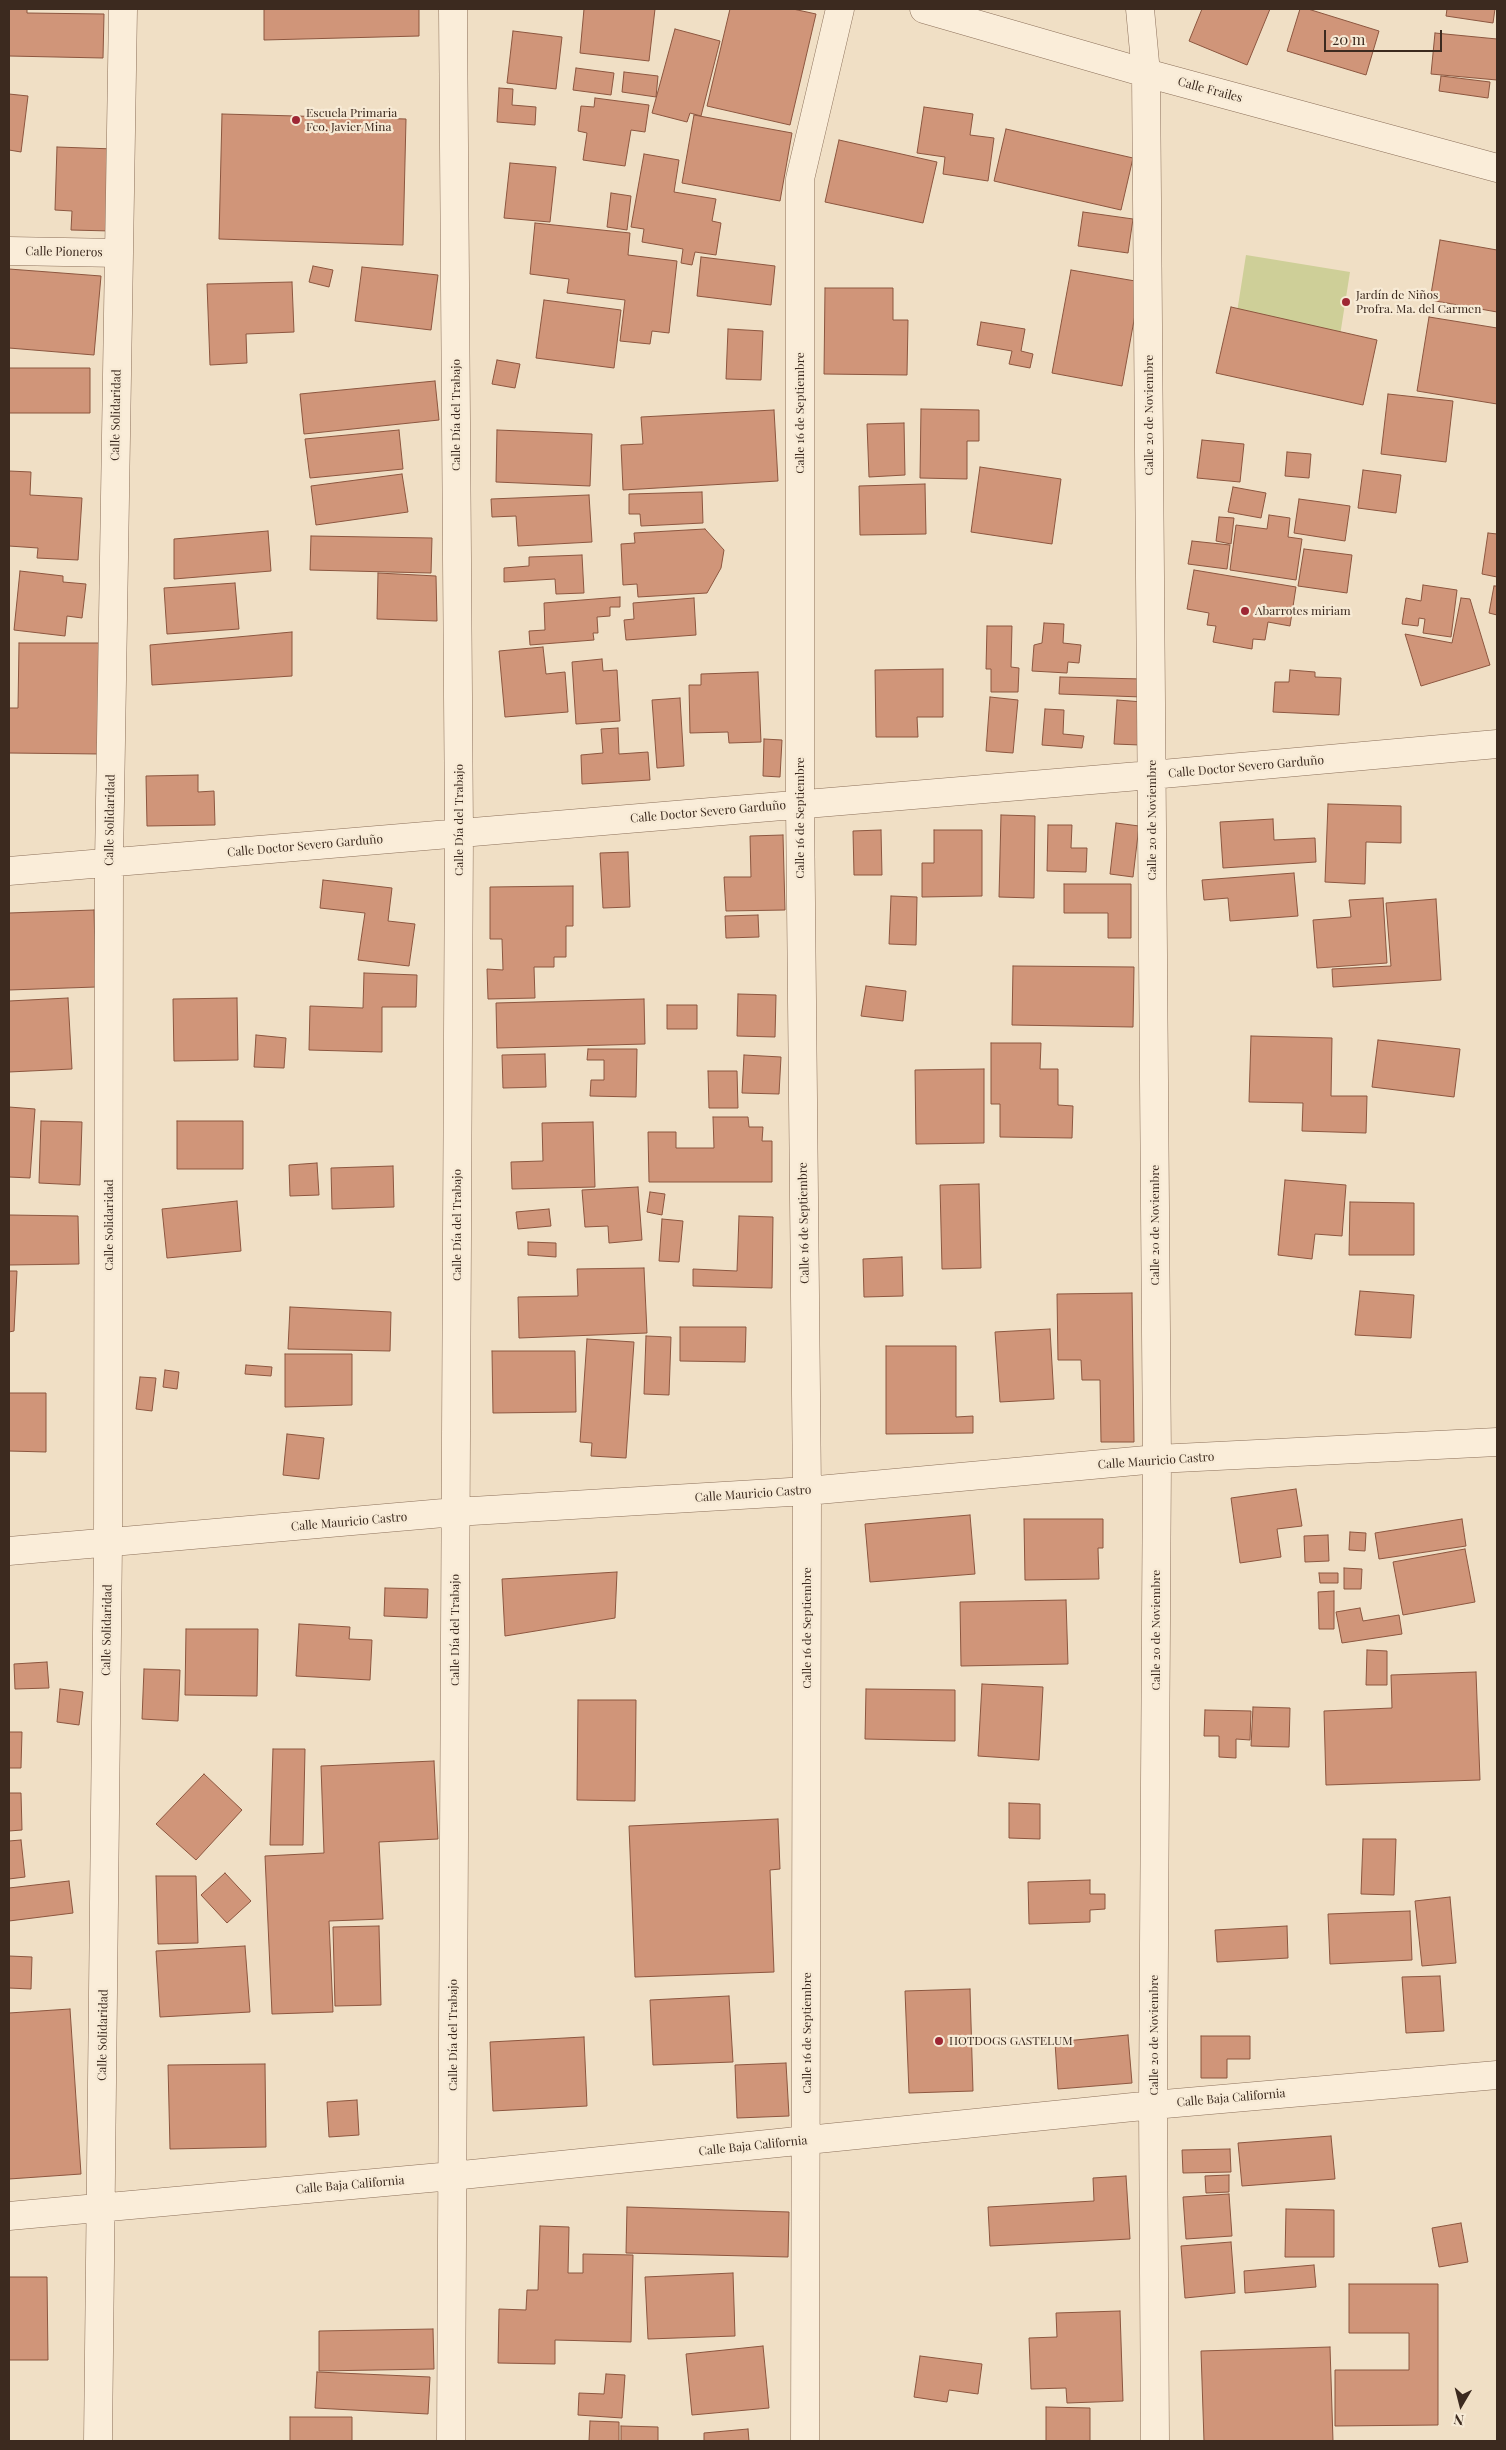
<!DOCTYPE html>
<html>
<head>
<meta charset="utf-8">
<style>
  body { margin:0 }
  #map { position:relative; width:1506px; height:2450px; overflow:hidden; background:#f0dfc5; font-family:"Playfair Display",serif }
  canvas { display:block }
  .frame { position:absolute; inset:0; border:10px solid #3c2a1f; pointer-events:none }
  .north { position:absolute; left:1436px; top:2380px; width:50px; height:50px; -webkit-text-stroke:4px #f7ead5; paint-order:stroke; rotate:188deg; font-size:14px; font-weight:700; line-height:20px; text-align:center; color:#3c2a1f }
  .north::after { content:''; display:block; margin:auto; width:18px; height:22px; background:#3c2a1f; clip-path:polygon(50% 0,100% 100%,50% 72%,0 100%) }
  .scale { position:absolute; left:1324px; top:30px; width:118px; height:22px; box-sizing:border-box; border:2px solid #3c2a1f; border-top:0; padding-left:6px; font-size:15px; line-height:18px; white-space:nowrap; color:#3c2a1f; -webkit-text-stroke:4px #f7ead5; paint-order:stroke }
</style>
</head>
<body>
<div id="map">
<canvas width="1506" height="2450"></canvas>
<div class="frame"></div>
<div class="north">N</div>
<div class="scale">20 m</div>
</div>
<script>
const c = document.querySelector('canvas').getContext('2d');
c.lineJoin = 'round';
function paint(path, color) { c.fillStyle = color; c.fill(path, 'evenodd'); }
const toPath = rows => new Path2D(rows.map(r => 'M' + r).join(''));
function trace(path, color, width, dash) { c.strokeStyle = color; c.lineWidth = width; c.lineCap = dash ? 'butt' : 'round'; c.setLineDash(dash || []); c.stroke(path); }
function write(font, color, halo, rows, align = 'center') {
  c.font = font + ' "Playfair Display",serif'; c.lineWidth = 4.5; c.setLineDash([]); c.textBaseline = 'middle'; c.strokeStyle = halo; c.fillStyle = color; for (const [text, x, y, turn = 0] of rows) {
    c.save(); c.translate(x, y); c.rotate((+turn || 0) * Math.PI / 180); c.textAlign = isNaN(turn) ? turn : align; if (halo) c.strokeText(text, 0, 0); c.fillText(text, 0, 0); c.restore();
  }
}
paint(toPath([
  [1246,255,1350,272,1339,342,1235,325]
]), '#cecf98');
const building = toPath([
  [9,9,27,9,27,13,104,14,103,58,9,56,9,9],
  [264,9,419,9,419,36,264,40,264,9],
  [584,9,655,9,649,61,580,53,584,9],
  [730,9,793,9,816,14,790,125,707,106,730,9],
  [1202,9,1270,9,1247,65,1189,41,1202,9],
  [1300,9,1308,9,1379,31,1366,75,1287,51,1300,9],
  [1447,9,1495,9,1493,23,1446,16,1447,9],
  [675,29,720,41,701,116,690,113,687,122,652,113,675,29],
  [513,31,562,37,556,89,507,83,513,31],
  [1435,33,1497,39,1497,80,1431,74,1435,33],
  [576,68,614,73,611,95,573,90,576,68],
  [624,72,658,76,656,97,622,92,624,72],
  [1441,76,1490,82,1488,98,1439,91,1441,76],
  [499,88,513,89,512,105,536,107,535,125,497,122,499,88],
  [9,94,28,96,21,152,9,150,9,94],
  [595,98,649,105,645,132,631,130,625,166,583,160,587,133,578,131,581,106,594,107,595,98],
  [924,107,973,114,970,135,994,138,988,181,943,174,945,157,917,153,924,107],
  [222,114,406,119,403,245,219,239,222,114],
  [694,115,792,133,780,201,682,183,694,115],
  [1006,129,1133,158,1121,210,994,181,1006,129],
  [839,140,937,162,923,223,825,202,839,140],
  [57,147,114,149,111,231,71,230,72,211,55,210,57,147],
  [644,154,679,160,674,192,716,199,712,221,721,223,716,255,695,252,692,265,681,263,683,249,642,242,644,229,631,227,644,154],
  [510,163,556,167,550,222,504,218,510,163],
  [611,193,631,196,627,230,607,227,611,193],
  [1083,212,1133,219,1128,253,1078,246,1083,212],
  [535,223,630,233,628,255,677,261,669,333,652,331,650,344,620,341,625,300,567,293,569,279,530,274,535,223],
  [1440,240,1497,250,1497,312,1430,300,1440,240],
  [701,257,775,266,771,305,697,296,701,257],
  [313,266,333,270,329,287,309,282,313,266],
  [362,267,438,275,431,330,355,321,362,267],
  [9,269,101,276,94,355,9,348,9,269],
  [1071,270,1141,282,1122,386,1052,373,1071,270],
  [292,282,294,332,246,334,247,363,210,365,207,284,292,282],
  [825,288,893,288,893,320,908,320,907,375,824,374,825,288],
  [544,300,621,310,614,368,536,358,544,300],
  [1231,307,1377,340,1363,405,1216,373,1231,307],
  [1429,317,1497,328,1497,404,1417,391,1429,317],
  [981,322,1025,329,1021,351,1033,354,1030,368,1009,364,1012,351,977,345,981,322],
  [728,329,763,331,761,380,726,379,728,329],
  [497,360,520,364,515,388,492,384,497,360],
  [9,368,90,368,90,413,9,413,9,368],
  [435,381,439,420,304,434,300,394,435,381],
  [1388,394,1453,401,1446,462,1381,454,1388,394],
  [921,409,979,410,979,441,967,441,967,479,920,478,921,409],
  [774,410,778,481,623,490,621,445,643,444,641,417,774,410],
  [904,423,905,475,869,477,867,424,904,423],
  [399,430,403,469,310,478,305,439,399,430],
  [497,430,592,434,590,486,496,482,497,430],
  [1202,440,1244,444,1240,482,1197,478,1202,440],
  [1287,452,1311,454,1309,478,1285,476,1287,452],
  [980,467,1061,479,1052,544,971,532,980,467],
  [1363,470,1401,475,1396,513,1358,508,1363,470],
  [9,471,31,472,30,495,82,498,78,560,37,558,38,548,9,546,9,471],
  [402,474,408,512,316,525,311,486,402,474],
  [925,484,926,534,860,535,859,486,925,484],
  [1233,487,1266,493,1261,518,1228,512,1233,487],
  [702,492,703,523,641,526,640,514,629,514,629,494,702,492],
  [589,495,592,542,518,546,516,516,492,517,491,499,589,495],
  [1299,499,1350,506,1345,541,1294,533,1299,499],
  [1269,515,1290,518,1288,537,1302,539,1296,580,1230,570,1236,525,1267,529,1269,515],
  [1219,517,1234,518,1231,544,1216,541,1219,517],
  [705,529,724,550,721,568,707,593,638,597,637,584,623,585,621,544,635,543,634,533,705,529],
  [268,531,271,571,174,579,174,539,268,531],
  [1488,533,1497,534,1497,577,1482,574,1488,533],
  [311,536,432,538,431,573,310,570,311,536],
  [1192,541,1230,545,1227,569,1188,564,1192,541],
  [1304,549,1352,555,1347,593,1298,586,1304,549],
  [582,555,584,593,556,594,555,579,504,582,504,568,529,566,529,557,582,555],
  [1194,570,1296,587,1290,626,1268,622,1265,640,1253,639,1252,649,1213,642,1216,626,1207,625,1209,613,1187,609,1194,570],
  [20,571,63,576,63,582,86,584,82,618,67,616,65,636,14,630,20,571],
  [378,573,436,576,437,621,377,619,378,573],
  [235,583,239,629,167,634,164,588,235,583],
  [1423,585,1457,590,1451,637,1423,633,1425,619,1419,618,1418,626,1402,624,1406,598,1421,601,1423,585],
  [1494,586,1497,586,1497,615,1489,613,1494,586],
  [620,597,620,607,610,607,610,616,597,617,598,633,593,633,594,640,530,645,529,631,545,630,544,603,620,597],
  [694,598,696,635,626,640,624,620,634,619,633,603,694,598],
  [1461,598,1470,599,1490,665,1421,686,1405,634,1452,643,1461,598],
  [1044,623,1064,624,1063,643,1081,645,1079,663,1068,662,1067,673,1032,671,1034,645,1042,643,1044,623],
  [987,626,1012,626,1011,667,1019,668,1018,692,991,692,991,669,986,669,987,626],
  [292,632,292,676,152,685,150,645,292,632],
  [19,643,102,643,101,754,9,753,9,708,18,708,19,643],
  [543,647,546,674,565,672,568,712,505,717,499,651,543,647],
  [602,659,603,671,617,670,620,721,576,724,572,662,602,659],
  [943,669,943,717,917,717,918,737,876,737,875,670,943,669],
  [1290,670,1315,672,1315,677,1341,678,1339,715,1273,712,1275,682,1289,682,1290,670],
  [758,672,761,742,729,743,728,732,690,733,689,685,701,685,701,674,758,672],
  [1060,677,1142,679,1142,697,1059,694,1060,677],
  [990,697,1018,700,1013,753,986,751,990,697],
  [680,698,684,766,657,768,652,700,680,698],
  [1117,700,1143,702,1140,745,1114,744,1117,700],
  [1045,709,1064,710,1063,734,1084,736,1082,748,1042,745,1045,709],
  [618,728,619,754,648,752,650,780,582,784,581,755,603,753,601,729,618,728],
  [764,739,782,740,780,777,763,776,764,739],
  [198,775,198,792,214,791,215,825,147,826,146,776,198,775],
  [1328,804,1401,806,1401,843,1366,842,1365,884,1325,882,1328,804],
  [1001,815,1035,816,1034,898,999,897,1001,815],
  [1273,819,1274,840,1315,838,1316,862,1223,868,1220,822,1273,819],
  [1116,823,1139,826,1133,877,1110,874,1116,823],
  [1048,825,1072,825,1071,848,1087,848,1086,872,1047,871,1048,825],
  [881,830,882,875,854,875,853,831,881,830],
  [934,830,982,830,982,896,922,897,922,863,934,863,934,830],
  [783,835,785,910,726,911,724,877,751,877,750,836,783,835],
  [628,852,630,907,603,908,600,853,628,852],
  [1294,873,1298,916,1230,921,1228,898,1204,900,1202,880,1294,873],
  [323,880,392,888,388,921,415,924,409,966,358,960,365,913,320,908,323,880],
  [1064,884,1131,884,1131,938,1108,938,1108,913,1064,913,1064,884],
  [573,886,573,926,566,926,566,957,554,957,554,967,534,967,535,998,488,999,487,969,503,970,502,939,490,939,490,887,573,886],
  [891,896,917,897,916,945,889,944,891,896],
  [1383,898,1387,963,1317,968,1313,920,1351,917,1349,900,1383,898],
  [1436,899,1441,980,1333,987,1332,969,1391,966,1386,903,1436,899],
  [94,910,96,987,9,990,9,913,94,910],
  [758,915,759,937,726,938,725,916,758,915],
  [1013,966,1134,967,1133,1027,1012,1025,1013,966],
  [364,973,417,975,416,1007,382,1007,382,1052,309,1050,310,1006,363,1008,364,973],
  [866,986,906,991,903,1021,861,1016,866,986],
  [738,994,776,995,775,1037,737,1036,738,994],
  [68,998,72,1069,9,1072,9,1001,68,998],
  [237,998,238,1060,174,1061,173,999,237,998],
  [644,999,645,1044,497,1048,496,1003,644,999],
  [667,1005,697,1005,697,1029,667,1029,667,1005],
  [256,1035,286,1038,284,1068,254,1067,256,1035],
  [1251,1036,1332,1038,1331,1096,1367,1096,1366,1133,1302,1131,1303,1103,1249,1102,1251,1036],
  [1378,1040,1460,1049,1454,1097,1372,1087,1378,1040],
  [991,1043,1041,1043,1040,1069,1058,1069,1058,1105,1073,1106,1072,1138,1000,1137,1000,1104,991,1104,991,1043],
  [588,1049,637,1049,636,1097,590,1096,591,1080,604,1080,604,1060,587,1060,588,1049],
  [545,1054,546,1087,503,1088,502,1055,545,1054],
  [744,1055,781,1057,779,1094,742,1093,744,1055],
  [984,1069,984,1143,916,1144,915,1070,984,1069],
  [708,1071,737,1071,738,1108,709,1108,708,1071],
  [9,1107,35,1109,30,1178,9,1177,9,1107],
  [713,1117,748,1117,749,1127,763,1127,762,1141,772,1141,772,1182,649,1182,648,1132,676,1132,676,1148,714,1148,713,1117],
  [41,1121,82,1122,80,1185,39,1183,41,1121],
  [177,1121,243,1121,243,1169,177,1169,177,1121],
  [593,1122,595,1187,512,1189,511,1162,543,1161,542,1123,593,1122],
  [317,1163,319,1195,290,1196,289,1165,317,1163],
  [393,1166,394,1207,332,1209,331,1168,393,1166],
  [1285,1180,1346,1185,1342,1236,1315,1234,1312,1259,1278,1255,1285,1180],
  [979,1184,981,1268,942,1269,940,1185,979,1184],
  [638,1187,642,1240,609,1243,608,1226,585,1227,582,1190,638,1187],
  [650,1192,665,1194,662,1215,647,1212,650,1192],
  [237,1201,241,1251,167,1258,162,1209,237,1201],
  [1350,1202,1414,1203,1414,1255,1349,1255,1350,1202],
  [549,1209,551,1226,518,1229,516,1212,549,1209],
  [9,1215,78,1216,79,1264,9,1265,9,1215],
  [739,1216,773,1217,772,1288,693,1286,693,1269,737,1271,739,1216],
  [662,1219,683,1221,679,1262,659,1261,662,1219],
  [528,1242,556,1243,556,1257,528,1255,528,1242],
  [902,1257,903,1296,864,1297,863,1259,902,1257],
  [644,1268,647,1333,519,1338,518,1297,578,1296,577,1269,644,1268],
  [9,1271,17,1271,14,1331,9,1332,9,1271],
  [1360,1291,1414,1295,1411,1338,1355,1335,1360,1291],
  [1132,1293,1134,1442,1101,1442,1100,1380,1082,1380,1081,1360,1058,1360,1057,1294,1132,1293],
  [290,1307,391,1312,390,1351,288,1349,290,1307],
  [680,1327,746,1327,745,1362,680,1361,680,1327],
  [1050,1329,1054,1399,1000,1402,995,1332,1050,1329],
  [646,1336,671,1337,669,1395,644,1394,646,1336],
  [587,1339,634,1342,626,1458,591,1456,592,1443,580,1442,587,1339],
  [886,1346,956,1346,956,1417,973,1416,973,1433,886,1434,886,1346],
  [492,1351,575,1351,576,1412,493,1413,492,1351],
  [285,1354,352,1354,352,1405,285,1407,285,1354],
  [246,1365,272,1367,271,1376,245,1374,246,1365],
  [165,1370,179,1372,177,1389,163,1387,165,1370],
  [140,1377,156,1378,152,1411,136,1409,140,1377],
  [9,1393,46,1393,46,1452,9,1451,9,1393],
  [287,1434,324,1438,319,1479,283,1475,287,1434],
  [1296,1489,1302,1526,1277,1529,1281,1557,1240,1563,1231,1498,1296,1489],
  [970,1515,975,1574,870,1582,865,1524,970,1515],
  [1024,1519,1103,1519,1103,1548,1098,1548,1099,1579,1025,1580,1024,1519],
  [1462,1519,1466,1546,1379,1559,1375,1533,1462,1519],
  [1350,1532,1366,1533,1365,1551,1349,1550,1350,1532],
  [1328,1535,1329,1561,1305,1562,1304,1536,1328,1535],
  [1465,1549,1475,1602,1403,1615,1393,1562,1465,1549],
  [1344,1568,1362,1569,1361,1589,1344,1589,1344,1568],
  [617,1572,615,1618,505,1636,502,1579,617,1572],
  [1319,1573,1338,1573,1338,1583,1320,1583,1319,1573],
  [385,1588,428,1589,427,1618,384,1616,385,1588],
  [1334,1591,1334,1629,1319,1629,1318,1592,1334,1591],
  [1066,1600,1068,1664,961,1666,960,1602,1066,1600],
  [1360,1608,1363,1621,1399,1615,1402,1634,1342,1643,1336,1612,1360,1608],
  [299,1624,350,1627,349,1639,372,1640,370,1680,296,1676,299,1624],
  [186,1629,258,1629,257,1696,185,1695,186,1629],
  [1367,1650,1387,1651,1387,1685,1366,1685,1367,1650],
  [47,1662,49,1688,15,1689,14,1664,47,1662],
  [144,1669,180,1670,178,1721,142,1719,144,1669],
  [1476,1672,1480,1780,1326,1785,1324,1711,1392,1708,1391,1675,1476,1672],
  [982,1684,1043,1687,1039,1760,978,1756,982,1684],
  [60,1689,83,1692,79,1725,57,1722,60,1689],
  [866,1689,955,1690,955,1741,865,1739,866,1689],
  [578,1700,636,1700,635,1801,577,1800,578,1700],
  [1253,1707,1290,1708,1289,1747,1251,1746,1253,1707],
  [1205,1710,1251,1711,1250,1740,1236,1739,1236,1758,1219,1757,1219,1736,1204,1736,1205,1710],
  [9,1732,22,1732,21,1768,9,1768,9,1732],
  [273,1749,305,1749,303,1845,270,1845,273,1749],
  [434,1761,438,1839,379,1842,383,1919,329,1921,333,2012,272,2014,265,1856,324,1853,321,1766,434,1761],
  [204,1774,242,1810,196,1860,156,1824,204,1774],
  [9,1793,21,1793,22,1830,9,1831,9,1793],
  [1009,1803,1040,1804,1040,1839,1009,1838,1009,1803],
  [778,1819,780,1869,770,1870,774,1972,635,1977,629,1826,778,1819],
  [1363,1839,1396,1839,1394,1895,1361,1894,1363,1839],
  [21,1840,25,1877,9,1879,9,1841,21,1840],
  [225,1873,251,1901,227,1923,201,1895,225,1873],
  [156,1876,196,1876,198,1943,158,1944,156,1876],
  [1090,1880,1090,1894,1105,1894,1105,1909,1090,1910,1090,1922,1029,1924,1028,1882,1090,1880],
  [69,1881,73,1913,9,1921,9,1888,69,1881],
  [1450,1897,1456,1963,1422,1966,1415,1901,1450,1897],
  [1410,1911,1412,1960,1330,1964,1328,1914,1410,1911],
  [379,1926,381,2005,335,2006,333,1927,379,1926],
  [1287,1926,1288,1958,1217,1962,1215,1930,1287,1926],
  [245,1946,250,2012,160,2017,156,1951,245,1946],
  [9,1956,32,1957,31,1989,9,1988,9,1956],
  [1440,1976,1444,2031,1406,2033,1402,1977,1440,1976],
  [970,1989,973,2091,909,2093,905,1991,970,1989],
  [729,1996,733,2062,653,2065,650,2000,729,1996],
  [70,2009,81,2174,9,2179,9,2013,70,2009],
  [1128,2035,1132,2083,1058,2089,1055,2042,1128,2035],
  [1201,2036,1250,2036,1250,2059,1227,2059,1227,2078,1201,2078,1201,2036],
  [584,2037,587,2106,493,2111,490,2042,584,2037],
  [786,2063,789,2116,737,2118,735,2065,786,2063],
  [265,2064,266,2147,170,2149,168,2065,265,2064],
  [357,2100,359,2135,329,2137,327,2102,357,2100],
  [1331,2136,1335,2179,1242,2186,1238,2143,1331,2136],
  [1230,2149,1231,2172,1183,2173,1182,2150,1230,2149],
  [1229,2175,1229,2192,1206,2193,1205,2176,1229,2175],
  [1126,2176,1130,2239,990,2246,988,2207,1094,2201,1093,2178,1126,2176],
  [1229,2194,1232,2236,1186,2239,1183,2197,1229,2194],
  [627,2207,789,2212,788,2257,626,2253,627,2207],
  [1286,2209,1334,2210,1334,2257,1285,2257,1286,2209],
  [1461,2223,1468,2262,1439,2267,1432,2228,1461,2223],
  [540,2226,569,2227,568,2273,583,2273,583,2254,633,2255,631,2342,555,2340,555,2364,498,2363,499,2309,526,2310,527,2290,538,2290,540,2226],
  [1231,2242,1235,2293,1185,2298,1181,2246,1231,2242],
  [1314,2265,1316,2287,1245,2293,1244,2271,1314,2265],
  [733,2273,735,2336,648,2339,645,2277,733,2273],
  [9,2277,47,2277,48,2360,9,2360,9,2277],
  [1349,2284,1438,2284,1438,2425,1335,2426,1335,2370,1409,2370,1409,2333,1349,2333,1349,2284],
  [1120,2311,1123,2401,1067,2403,1066,2388,1031,2389,1029,2338,1057,2337,1056,2313,1120,2311],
  [433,2329,434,2369,319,2371,319,2331,433,2329],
  [763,2346,769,2408,692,2415,686,2354,763,2346],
  [1330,2347,1333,2441,1204,2441,1201,2351,1330,2347],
  [920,2356,982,2364,978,2394,949,2390,947,2402,914,2397,920,2356],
  [317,2372,430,2377,428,2414,315,2408,317,2372],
  [606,2374,625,2375,622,2418,578,2415,579,2393,604,2394,606,2374],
  [1046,2407,1090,2408,1090,2441,1046,2441,1046,2407],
  [290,2417,352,2417,352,2441,290,2441,290,2417],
  [590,2421,619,2422,619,2441,589,2441,590,2421],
  [621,2426,658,2427,658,2441,621,2441,621,2426],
  [748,2429,749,2441,704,2441,704,2433,748,2429]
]);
paint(building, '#d09579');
trace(building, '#8c563f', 1);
const minor = toPath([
  [924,9,1146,73,1497,168],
  [1140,9,1146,73,1157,1459,1153,2105,1155,2441],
  [9,251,119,253],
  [9,871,1151,775,1497,744],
  [9,1551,455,1512,807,1491,1157,1459,1497,1442],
  [9,2216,452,2176,1153,2105,1497,2075],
  [98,2441,108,1543,109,862,123,9],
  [451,2441,459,833,453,9],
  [805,2441,807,1491,800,805,800,179,840,9]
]);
trace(minor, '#8c705a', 29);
trace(minor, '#faedd9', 28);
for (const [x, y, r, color] of [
  [296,120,5,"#9e2734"],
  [1346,302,5,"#9e2734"],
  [1245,611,5,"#9e2734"],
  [939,2041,5,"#9e2734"]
]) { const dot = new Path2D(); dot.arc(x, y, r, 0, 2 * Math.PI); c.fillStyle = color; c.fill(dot); trace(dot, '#f7ead5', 2); }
write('12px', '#3c2a1f', '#f7ead5', [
  ["Calle Frailes",1210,90,15],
  ["Calle Pioneros",64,252,1],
  ["Calle 16 de Septiembre",800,413,-90],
  ["Calle Solidaridad",116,415,-89],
  ["Calle Día del Trabajo",456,415,-90],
  ["Calle 20 de Noviembre",1149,415,-90],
  ["Calle Doctor Severo Garduño",1246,767,-5],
  ["Calle Doctor Severo Garduño",708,812,-5],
  ["Calle 16 de Septiembre",800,818,-90],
  ["Calle Solidaridad",110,820,-89],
  ["Calle Día del Trabajo",459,820,-90],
  ["Calle 20 de Noviembre",1152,820,-90],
  ["Calle Doctor Severo Garduño",305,846,-5],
  ["Calle 16 de Septiembre",804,1223,-91],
  ["Calle Solidaridad",109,1225,-90],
  ["Calle Día del Trabajo",457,1225,-90],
  ["Calle 20 de Noviembre",1155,1225,-90],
  ["Calle Mauricio Castro",1156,1461,-4],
  ["Calle Mauricio Castro",753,1494,-4],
  ["Calle Mauricio Castro",349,1522,-5],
  ["Calle 16 de Septiembre",807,1628,-90],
  ["Calle Solidaridad",107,1630,-89],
  ["Calle Día del Trabajo",455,1630,-90],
  ["Calle 20 de Noviembre",1156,1630,-90],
  ["Calle 16 de Septiembre",807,2033,-90],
  ["Calle Solidaridad",103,2035,-89],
  ["Calle Día del Trabajo",453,2035,-90],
  ["Calle 20 de Noviembre",1154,2035,-90],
  ["Calle Baja California",1231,2098,-5],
  ["Calle Baja California",753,2146,-6],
  ["Calle Baja California",350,2185,-5]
]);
write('12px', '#3c2a1f', '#f7ead5', [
  ["Escuela Primaria",306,113],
  ["Fco. Javier Mina",306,127],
  ["Jardín de Niños",1356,295],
  ["Profra. Ma. del Carmen",1356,309],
  ["Abarrotes miriam",1255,611],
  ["HOTDOGS GASTELUM",949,2041]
], 'left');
</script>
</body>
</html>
